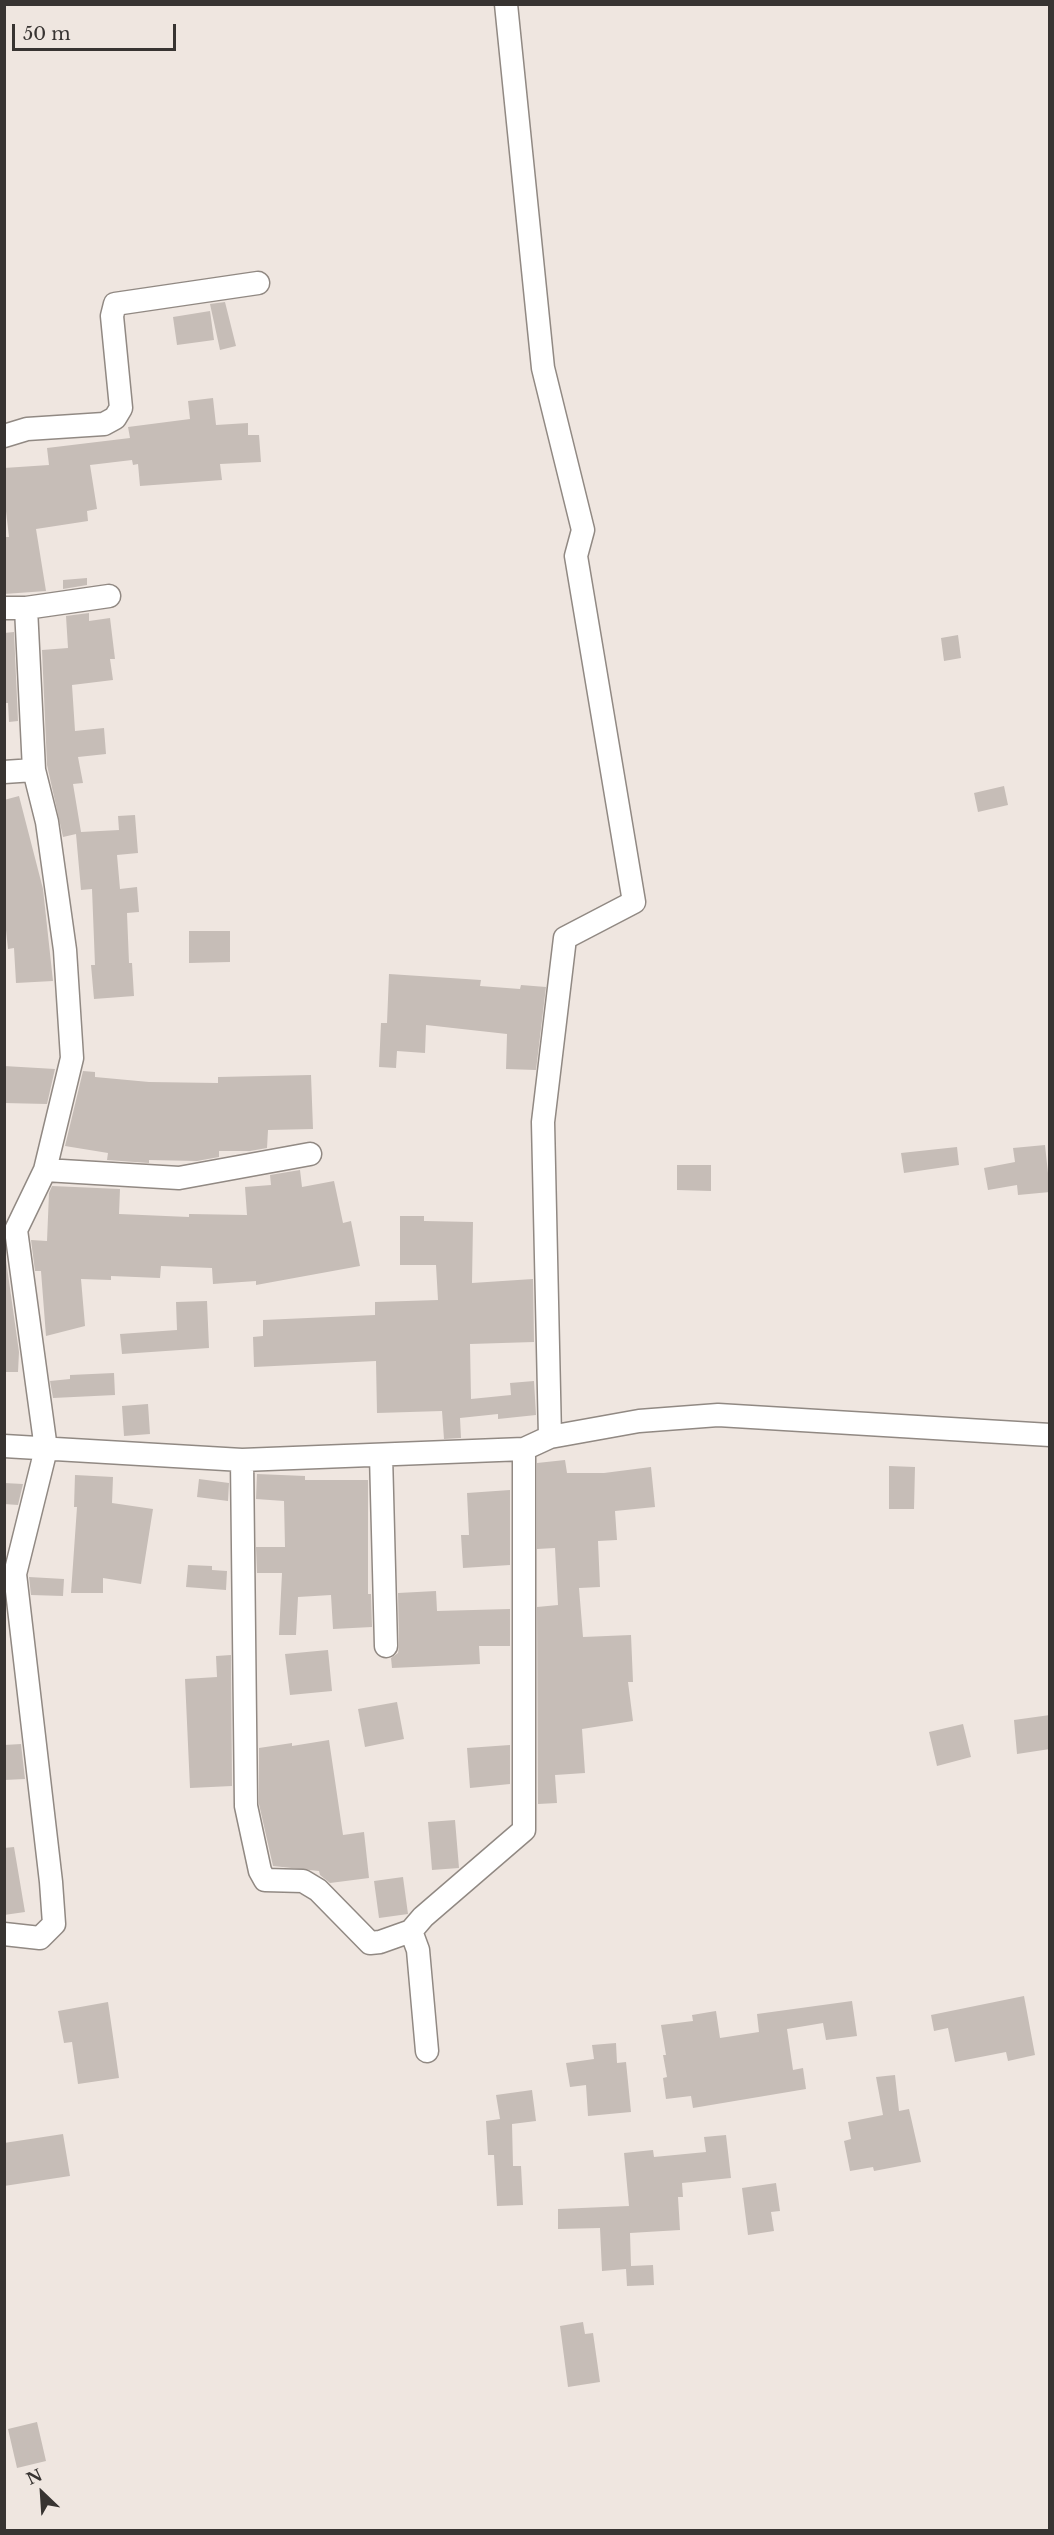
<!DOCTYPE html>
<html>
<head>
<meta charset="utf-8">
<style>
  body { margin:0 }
  #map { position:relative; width:1054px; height:2535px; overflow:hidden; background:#efe6e0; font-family:"Libre Baskerville",serif }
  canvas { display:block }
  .frame { position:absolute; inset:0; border:6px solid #383432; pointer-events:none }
  .north { position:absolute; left:12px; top:2463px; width:60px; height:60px; -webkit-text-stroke:4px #efe6e0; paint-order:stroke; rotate:335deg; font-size:16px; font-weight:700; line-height:24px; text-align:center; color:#383432 }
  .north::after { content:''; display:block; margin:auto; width:21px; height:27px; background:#383432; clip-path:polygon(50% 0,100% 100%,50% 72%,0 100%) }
  .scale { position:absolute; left:12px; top:24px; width:164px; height:27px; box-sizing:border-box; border:3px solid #383432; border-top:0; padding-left:8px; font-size:18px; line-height:21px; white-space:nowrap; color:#383432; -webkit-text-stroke:4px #efe6e0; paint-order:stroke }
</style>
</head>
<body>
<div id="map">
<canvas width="1054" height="2535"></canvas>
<div class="frame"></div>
<div class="north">N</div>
<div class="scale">50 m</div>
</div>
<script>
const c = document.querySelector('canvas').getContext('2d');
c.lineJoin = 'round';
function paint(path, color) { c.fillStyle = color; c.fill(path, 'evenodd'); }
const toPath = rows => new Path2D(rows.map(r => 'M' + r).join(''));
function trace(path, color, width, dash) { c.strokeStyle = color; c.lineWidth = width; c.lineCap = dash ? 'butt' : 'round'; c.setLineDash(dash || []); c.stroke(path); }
paint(toPath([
  [225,302,236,346,220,350,210,304],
  [210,311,214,340,177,345,173,317],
  [213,398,216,425,248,423,248,435,259,435,261,462,220,464,222,480,140,486,138,464,133,465,132,460,90,465,97,509,87,511,88,521,36,529,46,591,4,594,4,537,9,537,4,494,4,468,49,465,47,448,130,438,128,427,190,419,188,401],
  [87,578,87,585,63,589,63,580],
  [89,613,89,621,110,618,115,659,110,659,113,680,72,685,75,731,104,728,106,754,78,757,83,783,73,784,81,832,119,830,118,816,135,815,138,853,117,855,120,889,137,887,139,912,127,913,129,963,132,963,134,996,94,999,91,965,95,965,92,889,81,890,76,834,63,837,47,765,42,650,68,648,66,616],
  [14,632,18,721,9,722,8,703,4,703,4,633],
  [958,635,961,658,944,661,941,638],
  [1004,786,1008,805,978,812,974,793],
  [19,796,43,889,53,981,16,983,14,948,8,949,4,911,4,800],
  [189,931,230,931,230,962,189,963],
  [389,974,481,980,480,986,520,989,521,985,546,987,536,1070,506,1069,507,1034,426,1025,425,1053,397,1051,396,1068,379,1067,381,1023,387,1023],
  [4,1066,55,1069,47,1104,4,1103],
  [83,1071,95,1072,95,1077,149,1082,218,1083,218,1077,311,1075,313,1129,268,1130,267,1148,250,1151,219,1151,219,1157,197,1161,149,1160,149,1163,107,1160,108,1153,65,1146],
  [1045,1145,1050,1192,1018,1195,1017,1185,988,1190,984,1168,1015,1162,1013,1148],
  [957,1147,959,1165,904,1173,901,1153],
  [677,1165,711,1165,711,1191,677,1190],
  [300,1170,302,1187,334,1181,343,1223,351,1221,360,1266,256,1285,256,1281,213,1284,212,1268,187,1267,161,1266,160,1278,111,1276,111,1280,81,1279,85,1326,46,1336,41,1271,35,1271,31,1240,47,1241,49,1193,52,1186,120,1189,119,1214,189,1217,189,1214,247,1215,245,1187,271,1185,270,1175],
  [400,1216,424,1216,424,1221,473,1222,472,1283,533,1279,534,1342,470,1344,471,1399,511,1395,510,1383,534,1381,536,1415,498,1419,498,1414,460,1418,461,1438,444,1439,442,1411,377,1413,376,1361,254,1367,253,1337,263,1336,263,1320,375,1315,375,1302,438,1300,436,1265,400,1265],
  [4,1246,19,1352,18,1372,4,1372],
  [207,1301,209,1348,122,1354,120,1334,177,1330,176,1302],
  [114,1373,115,1395,53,1398,50,1381,70,1379,70,1375],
  [148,1404,150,1434,124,1436,122,1406],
  [565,1460,567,1473,604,1473,651,1467,655,1507,615,1511,617,1540,598,1541,600,1587,579,1588,583,1637,631,1635,633,1682,628,1682,633,1721,582,1729,585,1773,555,1775,557,1803,538,1804,537,1607,558,1605,555,1548,537,1549,537,1463],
  [889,1466,915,1467,914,1509,889,1509],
  [257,1474,305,1476,305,1480,368,1480,368,1594,371,1594,372,1627,333,1629,331,1595,298,1597,296,1635,279,1635,282,1573,257,1573,256,1547,285,1547,284,1501,256,1499],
  [75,1475,113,1477,112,1503,153,1509,141,1584,103,1578,103,1593,71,1593,77,1507,74,1507],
  [199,1479,229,1483,228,1501,197,1497],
  [4,1483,23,1484,18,1505,4,1504],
  [510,1490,510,1565,463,1568,461,1535,469,1535,467,1493],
  [188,1565,212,1566,212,1570,227,1571,226,1590,186,1587],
  [29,1577,64,1579,63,1596,31,1595],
  [436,1591,437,1611,510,1609,510,1646,479,1646,480,1664,392,1668,391,1658,398,1653,399,1646,398,1593],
  [328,1650,332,1691,290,1695,285,1654],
  [231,1655,232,1786,190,1788,185,1679,217,1677,216,1656],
  [397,1702,404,1739,365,1747,358,1709],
  [1050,1715,1050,1749,1017,1754,1014,1720],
  [963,1724,971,1757,937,1766,929,1732],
  [329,1740,343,1835,364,1832,369,1878,330,1883,320,1875,319,1871,273,1866,259,1804,259,1748,292,1743,292,1746],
  [21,1744,25,1779,4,1780,4,1745],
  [510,1745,510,1784,470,1788,467,1748],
  [455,1820,459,1868,432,1870,428,1822],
  [14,1847,25,1912,4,1915,4,1848],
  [403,1877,408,1914,379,1918,374,1881],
  [1024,1996,1035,2055,1008,2061,1006,2052,955,2062,948,2028,934,2031,931,2015],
  [852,2001,857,2036,826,2040,823,2023,787,2029,793,2070,803,2068,806,2089,693,2108,691,2096,666,2099,663,2078,667,2077,663,2055,666,2055,661,2025,693,2021,692,2015,716,2011,720,2038,759,2032,757,2014],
  [108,2002,119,2078,78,2084,72,2042,64,2043,58,2011],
  [616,2043,617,2063,626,2062,631,2112,588,2116,586,2085,570,2087,566,2063,594,2059,592,2045],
  [895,2075,899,2111,909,2109,921,2162,874,2171,873,2167,850,2171,844,2141,851,2139,848,2122,883,2115,876,2077],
  [532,2090,536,2121,512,2124,513,2166,521,2166,523,2205,497,2206,494,2155,488,2155,486,2121,500,2119,496,2095],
  [63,2134,70,2176,4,2186,4,2143],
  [726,2135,731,2178,682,2183,683,2197,678,2197,680,2230,630,2233,631,2266,653,2265,654,2285,627,2286,626,2269,602,2271,600,2228,558,2229,558,2209,629,2206,624,2153,653,2150,654,2157,706,2152,704,2137],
  [776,2183,780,2211,771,2212,774,2231,748,2235,742,2188],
  [583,2322,585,2334,593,2333,600,2382,568,2387,560,2326],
  [37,2422,46,2461,17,2468,8,2429]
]), '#c6bdb7');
const minor = toPath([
  [506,4,543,368,583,530,576,556,634,902,565,938,543,1122,550,1437],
  [4,436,27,429,104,424,115,418,121,408,112,316,115,304,258,283],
  [4,608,26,608,109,596],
  [4,772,34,770],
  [45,1170,179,1178,310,1154],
  [4,1446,242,1460,524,1449,550,1437,639,1421,718,1415,1050,1435],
  [381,1455,386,1646],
  [242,1460,246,1806,260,1871,265,1880,303,1881,318,1890,370,1943,380,1942,411,1931],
  [4,1934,40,1938,54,1924,51,1882,15,1574,46,1449,16,1230,45,1170,72,1058,65,950,47,822,34,770,26,608],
  [427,2051,418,1950,411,1931,423,1917,524,1830,524,1449]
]);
trace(minor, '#918983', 25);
trace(minor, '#fff', 22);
</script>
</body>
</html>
